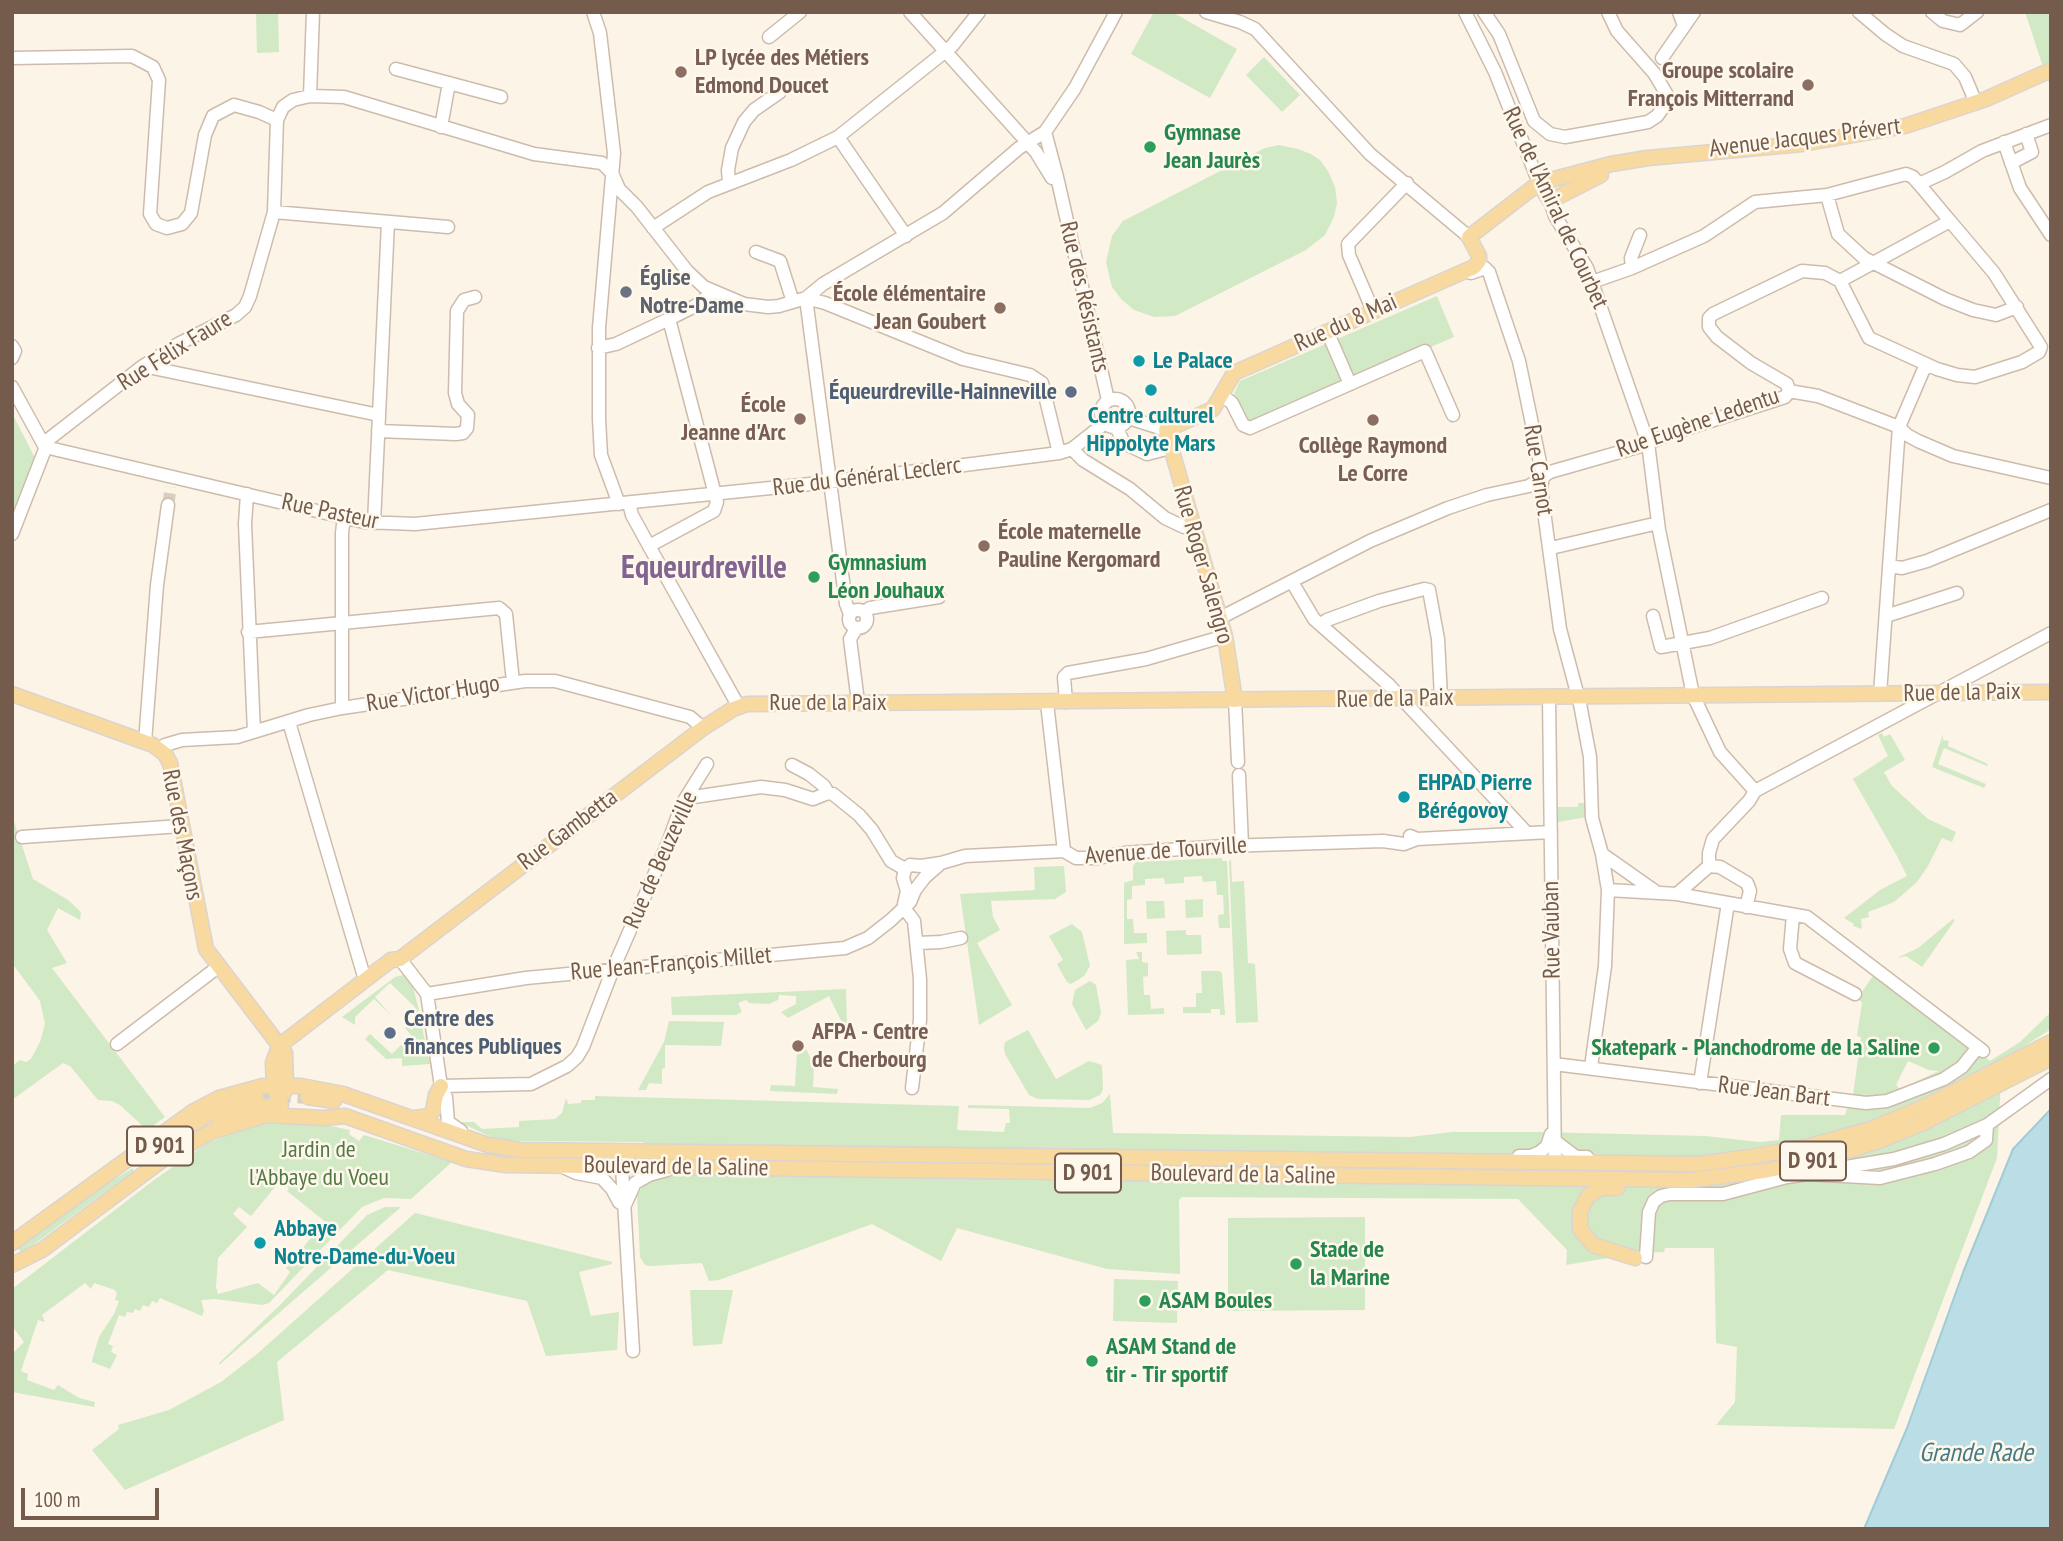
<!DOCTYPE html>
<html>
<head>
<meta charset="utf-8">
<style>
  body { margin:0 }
  #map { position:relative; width:2063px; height:1541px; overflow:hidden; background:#fcf4e6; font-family:"PT Sans Narrow",sans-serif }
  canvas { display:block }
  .frame { position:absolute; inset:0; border:14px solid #745b4b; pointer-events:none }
  .scale { position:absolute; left:21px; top:1488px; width:138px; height:32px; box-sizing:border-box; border:4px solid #745b4b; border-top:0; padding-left:9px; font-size:21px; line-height:24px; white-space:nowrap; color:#745b4b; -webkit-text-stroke:5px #fef8ec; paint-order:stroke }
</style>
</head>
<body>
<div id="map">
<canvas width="2063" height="1541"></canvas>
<div class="frame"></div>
<div class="scale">100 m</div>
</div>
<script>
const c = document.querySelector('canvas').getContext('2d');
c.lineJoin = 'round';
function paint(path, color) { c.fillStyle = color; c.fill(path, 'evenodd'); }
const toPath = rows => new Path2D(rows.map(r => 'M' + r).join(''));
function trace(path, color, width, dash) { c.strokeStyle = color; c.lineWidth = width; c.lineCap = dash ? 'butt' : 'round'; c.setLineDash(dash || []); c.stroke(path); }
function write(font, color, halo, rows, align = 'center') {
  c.font = font + ' "PT Sans Narrow",sans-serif'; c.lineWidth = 5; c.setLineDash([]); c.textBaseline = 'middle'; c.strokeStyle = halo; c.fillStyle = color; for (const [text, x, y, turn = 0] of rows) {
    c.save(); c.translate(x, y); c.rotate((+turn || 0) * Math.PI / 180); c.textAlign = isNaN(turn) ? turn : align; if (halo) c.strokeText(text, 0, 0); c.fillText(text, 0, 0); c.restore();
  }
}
paint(toPath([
  [256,12,278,12,279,52,257,53],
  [1154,12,1172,12,1237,49,1210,98,1131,54],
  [2025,12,2051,12,2051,80,2048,82],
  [1264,57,1300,95,1282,112,1246,75],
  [1279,145,1298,149,1311,154,1320,160,1328,171,1335,187,1337,203,1334,217,1325,235,1306,250,1175,316,1154,317,1134,310,1122,300,1112,287,1106,262,1112,236,1123,221,1265,148],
  [1437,296,1454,337,1249,425,1234,394,1240,381],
  [12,413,35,458,12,516],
  [1882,733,1884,737,1890,734,1905,760,1884,772,1892,786,1928,819,1956,832,1952,842,1942,838,1928,866,1917,882,1894,902,1868,912,1869,917,1861,919,1862,929,1853,926,1854,924,1844,918,1880,890,1907,876,1897,856,1853,779,1888,756,1878,735],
  [1943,734,1943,740,1949,741,1948,746,1988,764,1987,766,1944,748,1938,764,1986,784,1984,788,1932,767],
  [1578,803,1586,803,1587,817,1558,822,1558,807,1578,807],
  [12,815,33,879,68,900,81,912,80,920,58,908,47,930,67,963,52,968,165,1117,147,1130,120,1105,112,1101,98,1100,70,1066,63,1063,12,1100,12,1066,20,1060,26,1062,31,1059,40,1042,45,1024,40,1001,12,963],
  [1222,858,1222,861,1227,861,1230,928,1219,928,1218,915,1224,914,1223,895,1217,895,1216,881,1203,882,1202,876,1184,877,1184,883,1165,884,1164,878,1145,879,1145,885,1132,886,1132,899,1127,900,1127,919,1133,919,1134,933,1147,933,1147,943,1124,944,1124,883,1133,880,1133,866,1136,862],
  [1231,860,1232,882,1244,881,1248,963,1255,964,1258,1022,1236,1023,1229,861],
  [1064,866,1066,892,1055,899,991,901,993,917,1000,930,977,943,1012,1005,979,1025,960,894,1035,890,1034,867],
  [1203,899,1203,917,1186,918,1185,900],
  [1146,901,1164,901,1165,918,1147,919],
  [1953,919,1955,920,1922,967,1906,956,1897,958,1918,948],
  [1072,924,1082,932,1090,966,1084,976,1071,984,1067,982,1057,964,1063,960,1049,936],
  [1186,930,1186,935,1201,935,1202,954,1167,955,1166,931],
  [1136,952,1142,952,1142,962,1148,963,1148,976,1143,977,1144,995,1150,995,1151,1009,1164,1008,1164,1014,1128,1015,1126,960,1139,959],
  [1201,971,1219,971,1222,973,1225,1015,1220,1015,1220,1009,1211,1009,1211,1013,1183,1013,1183,1007,1196,1007,1196,993,1202,993],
  [1874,974,1967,1046,1968,1050,1963,1058,1947,1072,1889,1096,1870,1097,1853,1095,1861,1037,1857,1036,1862,1003,1858,998],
  [1908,1061,1929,1070,1939,1071,1900,1089,1896,1085],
  [403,975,412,983,419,1010,417,1014,412,1011,415,1007,390,983,375,997,392,1016,374,999,355,1017,355,1025,342,1017,395,977],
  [1090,981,1096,985,1101,1013,1098,1021,1086,1030,1072,1004,1075,990],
  [846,989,847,1028,845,1029,829,996,788,1018,781,1012,796,1004,796,996,779,995,778,1000,769,1004,749,1003,746,1000,738,1003,742,1012,736,1015,672,1015,671,997],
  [2051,1012,2051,1029,2001,1061,2051,1047,2051,1052,2001,1078,1997,1158,1894,1429,1716,1425,1735,1402,1737,1347,1716,1343,1714,1248,1665,1248,1664,1252,1639,1253,1566,1265,1567,1250,1518,1199,1182,1197,1179,1200,1180,1274,1107,1269,957,1228,941,1261,872,1224,719,1280,709,1281,702,1263,649,1266,645,1265,640,1257,637,1195,643,1186,643,1142,508,1141,491,1137,459,1122,474,1122,482,1129,519,1127,519,1121,555,1119,562,1113,566,1098,568,1104,581,1103,581,1100,595,1100,595,1096,959,1106,957,1130,1004,1132,1006,1123,1010,1123,1009,1109,968,1108,968,1105,1090,1108,1102,1103,1110,1094,1113,1133,1410,1137,1452,1132,1538,1132,1705,1136,1759,1142,1779,1140,1781,1115,1845,1115,1848,1106,1884,1106,1977,1056,1984,1056,1990,1061,2020,1042],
  [669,1021,724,1022,721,1046,665,1045,665,1068,662,1069,662,1084,649,1083,646,1090,638,1090,664,1042],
  [417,1024,422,1027,430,1064,402,1066,402,1058,386,1059,365,1039,370,1034,392,1054,411,1035,405,1028,407,1026,412,1030],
  [1028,1030,1056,1079,1089,1061,1102,1065,1103,1089,1100,1095,1089,1100,1038,1099,1029,1095,1005,1054,1004,1048,1005,1042],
  [805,1047,814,1065,813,1087,838,1089,837,1094,770,1091,771,1085,795,1086,797,1052],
  [276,1121,316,1123,350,1130,349,1134,359,1141,364,1135,452,1162,411,1199,384,1198,362,1207,269,1303,262,1305,215,1299,201,1300,204,1311,202,1316,160,1298,157,1303,152,1301,149,1307,143,1305,140,1311,135,1309,133,1313,127,1312,125,1317,119,1315,108,1344,113,1346,111,1352,117,1355,110,1369,92,1362,92,1360,99,1337,114,1314,119,1301,115,1300,117,1293,115,1290,94,1283,91,1289,85,1283,42,1315,45,1322,38,1320,21,1371,28,1374,27,1380,54,1390,58,1385,79,1398,95,1402,94,1407,12,1392,12,1354,24,1342,12,1326,12,1289,154,1180,206,1144,250,1125],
  [280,1181,289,1188,287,1191,328,1224,323,1231,319,1228,286,1268,290,1272,274,1295,258,1283,218,1294,216,1287,218,1258,247,1227,233,1214,239,1207,251,1216],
  [133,1168,134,1171,22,1253,17,1248,82,1199],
  [385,1207,401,1207,219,1365,219,1363,279,1306,367,1215],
  [415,1213,612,1262,612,1264,579,1272,591,1316,619,1312,617,1350,546,1356,527,1301,388,1270,277,1362,284,1420,125,1490,92,1450,119,1429,118,1425,169,1410,221,1382,257,1354],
  [1365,1217,1365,1310,1228,1311,1228,1218],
  [1114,1279,1178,1281,1177,1323,1113,1321],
  [690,1290,733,1290,722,1344,693,1346]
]), '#d2e9c5');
const water = toPath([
  [2051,1109,2051,1529,1864,1529,1907,1428,1964,1270,2013,1149,2051,1109]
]);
paint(water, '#bbdde5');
trace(water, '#a1ccd6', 2);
trace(toPath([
  [168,505,171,487]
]), '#dacebf', 12, [12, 6]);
trace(toPath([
  [256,1098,276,1095,308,1097]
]), '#dacebf', 14, [14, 7]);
const minor = toPath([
  [593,12,600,33,614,153,599,328,599,419,601,455,619,504],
  [910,12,1036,152,1052,178],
  [1206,12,1240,22,1255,29,1370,154,1469,237],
  [1465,12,1495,72,1539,183],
  [1484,12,1499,34,1534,121,1550,134,1565,137,1648,122,1657,116,1665,105,1666,93,1654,73,1617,31,1608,12],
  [1679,12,1684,26],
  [1859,12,1885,34,1903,46,1954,64,1965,77,1976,103],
  [1932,12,1943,21,1960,25,1977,12],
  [769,37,800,12],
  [12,58,132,56,153,67,159,80,150,214,156,224,167,228,182,224,191,213,205,135,213,116,234,105,259,112,277,120],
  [1662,58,1694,12],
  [396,69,501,97],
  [310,96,313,12],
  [441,127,449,83],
  [1045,132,1057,177,1108,400],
  [838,137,906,236],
  [2004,142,2020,188,2051,235],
  [2011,163,2032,152,2026,134],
  [729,183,728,170,732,148,744,122,754,110,780,92],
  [1919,184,1950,221],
  [1827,195,1838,234,1864,258,1945,299,1973,310,1996,315,2017,307],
  [1550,201,1555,216,1587,268,1648,443,1659,530,1693,695,1720,752,1755,791,1749,801,1713,839,1709,853,1709,866,1677,894],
  [274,212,448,227],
  [653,228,708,192,791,160,838,137,952,46,979,12],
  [756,252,780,261,793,302],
  [1632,268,1631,258,1640,235],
  [1467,271,1471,273,1485,268,1489,272,1519,361,1543,477,1541,489,1560,629,1580,704,1590,757,1592,818,1602,854,1608,890,1605,966,1591,1067],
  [1592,282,1632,268,1704,236,1755,202,1827,195,1906,174,1913,177,1919,184,1945,172,1982,151,2051,125],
  [1373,311,1349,255,1348,244,1407,183],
  [1327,331,1350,384],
  [12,346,15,351,12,358],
  [598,348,616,344,669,319,695,306,714,292],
  [143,366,379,415],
  [12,387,45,447],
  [1789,391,1787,384,1751,363,1717,337,1709,327,1709,318,1713,314,1802,271,1825,273,1840,281,1950,221,1994,273,2041,347,2039,352,2022,362,1975,377,1957,375,1937,369,1869,338,1840,281],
  [1789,391,1818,396,1899,427,1907,435,1918,441,1953,456,2051,478],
  [1222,395,1232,403,1243,425,1250,428,1425,351,1453,415],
  '1101 413a14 14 0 1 1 28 0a14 14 0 1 1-28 0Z',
  [1129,418,1166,430],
  [1116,427,1124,443,1147,454,1170,448],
  [378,431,456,434,463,433,467,428,468,415,458,404,455,393,457,311,464,300,475,297],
  [45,447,364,522,415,524,830,482,1059,453,1072,449,1105,423],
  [1072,449,1083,460,1130,489,1165,518,1184,527,1193,526],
  [247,494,245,524,254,732],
  [629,503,632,515,649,546,739,707],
  [374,523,388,222],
  [12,534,49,439,143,366,178,344,236,315,245,307,250,296,274,212,277,120,283,107,293,100,310,96,344,97,534,154,602,163,612,173,619,189,637,207,687,271,704,287,744,304,768,307,779,306,806,298,823,284,943,213,1019,148,1045,132,1075,88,1116,12],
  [649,546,714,511,717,502,669,319],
  [1551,548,1658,523],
  [1889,566,1902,568,1927,561,2051,510],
  [1292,582,1314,619,1389,685,1527,833],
  '849 619a9 9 0 1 1 18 0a9 9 0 1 1-18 0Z',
  [864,612,870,608,939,597],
  [850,614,846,604,806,298,825,303,963,359,1030,375,1042,383,1059,453],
  [1653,616,1661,647,1710,638,1822,598],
  [1886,616,1957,593],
  [1220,618,1370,541,1448,508,1487,495,1529,486,1550,472,1641,446,1670,434,1785,397,1789,391],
  [1321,624,1327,620,1379,601,1424,589,1429,590,1438,639,1441,698],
  [856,629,850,639,858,702],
  [248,632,499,608,506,614,513,682],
  [1880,694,1899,427,1926,364],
  [1549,697,1555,1163],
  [1235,700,1238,762],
  [1066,702,1064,677,1068,673,1146,659,1225,636],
  [1047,703,1064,851],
  [342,708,342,533,344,517],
  [289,722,363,973,367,979],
  [145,742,157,585,168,505],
  [161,749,165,745,182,740,237,737,309,715,342,708,525,681,555,681,690,717,703,728],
  [792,765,809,774,824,786,828,793,833,794,859,815,872,830,891,861,905,869],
  [1239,775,1242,845],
  [1755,791,2051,633],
  [687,798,761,787,785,790,813,799,828,793],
  [1410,836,1417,839,1551,832],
  [22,837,181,826],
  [1602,854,1656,892],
  [1709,866,1720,867,1747,883,1750,891,1746,907],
  [905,869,910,865,921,866,941,863,965,856,1064,851,1076,858,1098,858,1124,853,1225,846,1383,841,1404,844,1417,839],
  [1608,890,1677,894,1807,917,1983,1051],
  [904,904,907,891,903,878,905,869],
  [904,908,914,921,920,979,920,1020,912,1088],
  [1793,915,1790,949,1795,963,1855,994],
  [918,943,941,942,961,938],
  [400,959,427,994,441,1086,446,1097,448,1122,461,1131],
  [427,994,526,978,845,948,868,938,891,920,910,902,915,890,925,877,941,863],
  [117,1044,218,967],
  [1554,1064,1866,1103,1887,1101,1944,1079,1962,1067,1978,1047],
  [1700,1083,1728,903],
  [441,1086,531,1084,567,1066,577,1057,583,1047,613,969,668,843,682,804,707,764],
  [1555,1141,1576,1157,1587,1157],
  [621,1151,633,1351],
  [1519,1156,1531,1156,1540,1152,1547,1146,1551,1134],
  [1811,1162,1846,1167,1894,1159,1944,1144,1987,1125,2051,1079],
  [561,1166,576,1173,602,1178,612,1189,619,1202,624,1205],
  [625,1205,635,1183,649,1175,667,1170],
  [1646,1257,1649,1212,1654,1201,1661,1196,1670,1194,1723,1194,1787,1177,1807,1174,1880,1178,1935,1164,1969,1152,1986,1140,1987,1125]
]);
const major = toPath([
  [1539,183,1550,201,1601,175],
  [12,694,153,745,165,754,170,763,206,949,285,1053],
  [1235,700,1225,636,1166,430,1213,409,1234,373,1474,267,1479,261,1479,256,1469,237,1539,183,1611,164,1648,158,1802,144,1905,126,1986,99,2051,70],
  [284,1093,286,1086,285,1053],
  [308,1097,334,1101],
  [281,1105,274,1086,273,1063,279,1046,391,960,400,959,703,728,733,709,747,704,2051,692],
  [415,1118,429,1116,433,1111,436,1095,441,1086],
  [219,1120,241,1111,277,1105],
  [181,1131,213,1111,238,1102,256,1098],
  [171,1154,211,1132,256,1118,266,1115,324,1118,345,1116,466,1159,506,1165,1691,1180,1764,1171,1810,1162,1879,1141,1925,1122,2051,1058],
  [1617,1188,1601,1188,1588,1196,1580,1211,1580,1229,1593,1245,1635,1258],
  [12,1243,194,1111,219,1098,263,1086,301,1086,343,1094,488,1145,520,1150,1699,1164,1750,1157,1810,1146,1871,1129,1928,1105,2051,1042],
  [12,1265,42,1250,177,1149]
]);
trace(minor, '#cdbcac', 15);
trace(major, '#dbd4d0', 17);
trace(minor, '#fff', 12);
trace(major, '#f8daa1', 14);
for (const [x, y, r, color] of [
  [681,72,7,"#8d6e63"],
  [1808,85,7,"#8d6e63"],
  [1150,147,7,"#2e9e5b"],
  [626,292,7,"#6b7280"],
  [1000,308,7,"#8d6e63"],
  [1139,361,7,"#0f9aa8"],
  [1151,390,7,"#0f9aa8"],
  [1071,392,7,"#5c6f8a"],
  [800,419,7,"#8d6e63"],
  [1373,420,7,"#8d6e63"],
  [984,546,7,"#8d6e63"],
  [814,577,7,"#2e9e5b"],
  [1404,797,7,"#0f9aa8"],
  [390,1033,7,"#5c6f8a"],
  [798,1046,7,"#8d6e63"],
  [1934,1048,7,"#2e9e5b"],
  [260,1243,7,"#0f9aa8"],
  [1296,1264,7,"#2e9e5b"],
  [1145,1301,7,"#2e9e5b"],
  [1092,1361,7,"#2e9e5b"]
]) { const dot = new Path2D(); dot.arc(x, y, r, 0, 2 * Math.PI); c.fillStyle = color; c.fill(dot); trace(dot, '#fef8ec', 2.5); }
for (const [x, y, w] of [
  [160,1146,66],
  [1813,1161,66],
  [1088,1173,66]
]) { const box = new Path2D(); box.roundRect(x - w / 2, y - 19.5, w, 39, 5); c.fillStyle = '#fef8ec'; c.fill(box); trace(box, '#745b4b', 2); }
write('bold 23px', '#745b4b', null, [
  ["D 901",160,1146],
  ["D 901",1813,1161],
  ["D 901",1088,1173]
]);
write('bold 24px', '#785e54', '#fef8ec', [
  ["LP lycée des Métiers",695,58],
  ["Edmond Doucet",695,86],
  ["Groupe scolaire",1794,71,"right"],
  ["François Mitterrand",1794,99,"right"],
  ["École élémentaire",986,294,"right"],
  ["Jean Goubert",986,322,"right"],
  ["École",786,405,"right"],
  ["Jeanne d'Arc",786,433,"right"],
  ["Collège Raymond",1373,446,"center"],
  ["Le Corre",1373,474,"center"],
  ["École maternelle",998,532],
  ["Pauline Kergomard",998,560],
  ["AFPA - Centre",812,1032],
  ["de Cherbourg",812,1060]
], 'left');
write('bold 24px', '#27864d', '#fef8ec', [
  ["Gymnase",1164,133],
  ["Jean Jaurès",1164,161],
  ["Gymnasium",828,563],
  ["Léon Jouhaux",828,591],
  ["Skatepark - Planchodrome de la Saline",1920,1048,"right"],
  ["Stade de",1310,1250],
  ["la Marine",1310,1278],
  ["ASAM Boules",1159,1301],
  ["ASAM Stand de",1106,1347],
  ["tir - Tir sportif",1106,1375]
], 'left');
write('24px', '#745b4b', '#fef8ec', [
  ["Avenue Jacques Prévert",1805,138,-7],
  ["Rue de l'Amiral de Courbet",1555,208,65],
  ["Rue des Résistants",1084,297,77],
  ["Rue du 8 Mai",1346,323,-24],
  ["Rue Félix Faure",175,351,-32],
  ["Rue Eugène Ledentu",1698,423,-19],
  ["Rue Carnot",1538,470,81],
  ["Rue du Général Leclerc",867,477,-7],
  ["Rue Pasteur",330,512,12],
  ["Rue Roger Salengro",1203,565,74],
  ["Rue de la Paix",1962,693,-1],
  ["Rue Victor Hugo",433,694,-9],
  ["Rue de la Paix",1395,699,-1],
  ["Rue de la Paix",828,703],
  ["Rue Gambetta",568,830,-37],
  ["Rue des Maçons",182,835,79],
  ["Avenue de Tourville",1166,851,-4],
  ["Rue de Beuzeville",661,860,-66],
  ["Rue Vauban",1552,930,-91],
  ["Rue Jean-François Millet",671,964,-5],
  ["Rue Jean Bart",1774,1092,7],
  ["Boulevard de la Saline",676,1167,1],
  ["Boulevard de la Saline",1243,1175,1]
]);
write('bold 24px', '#5b616d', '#fef8ec', [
  ["Église",640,278],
  ["Notre-Dame",640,306]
], 'left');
write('bold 24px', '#0d838f', '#fef8ec', [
  ["Le Palace",1153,361],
  ["Centre culturel",1151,416,"center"],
  ["Hippolyte Mars",1151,444,"center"],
  ["EHPAD Pierre",1418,783],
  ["Bérégovoy",1418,811],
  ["Abbaye",274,1229],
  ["Notre-Dame-du-Voeu",274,1257]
], 'left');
write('bold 24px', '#4e5e75', '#fef8ec', [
  ["Équeurdreville-Hainneville",1057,392],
  ["Centre des",404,1019,"left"],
  ["finances Publiques",404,1047,"left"]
], 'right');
write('24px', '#527943', '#fef8ec', [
  ["Jardin de",319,1150],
  ["l'Abbaye du Voeu",319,1178]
]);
write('italic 26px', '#467a86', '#fef8ec', [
  ["Grande Rade",1976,1454]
]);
write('bold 32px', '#836390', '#fef8ec', [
  ["Equeurdreville",704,569]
]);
</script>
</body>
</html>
